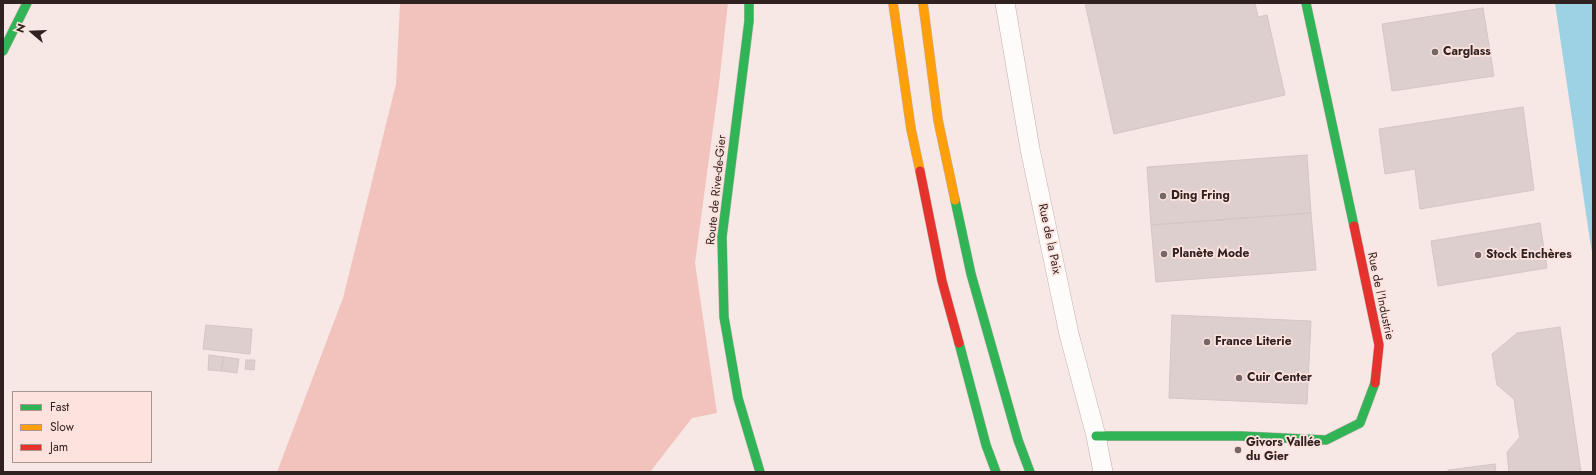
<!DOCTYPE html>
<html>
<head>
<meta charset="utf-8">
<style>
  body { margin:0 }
  #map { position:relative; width:1596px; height:475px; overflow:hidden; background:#f7e8e5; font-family:Jost,sans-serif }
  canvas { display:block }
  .frame { position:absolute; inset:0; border:4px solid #2f2221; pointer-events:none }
  .legend { position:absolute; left:12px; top:391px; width:140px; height:72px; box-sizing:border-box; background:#fee2de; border:1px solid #ab9592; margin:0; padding:5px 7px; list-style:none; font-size:12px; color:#2f2221 }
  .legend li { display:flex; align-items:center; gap:8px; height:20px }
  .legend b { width:20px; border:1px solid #ab9592 }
  .north { position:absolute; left:12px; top:12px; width:40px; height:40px; -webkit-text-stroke:3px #fee2de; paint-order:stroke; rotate:289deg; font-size:11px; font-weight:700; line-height:16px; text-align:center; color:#2f2221 }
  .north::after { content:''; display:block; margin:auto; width:14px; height:18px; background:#2f2221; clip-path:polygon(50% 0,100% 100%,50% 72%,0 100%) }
</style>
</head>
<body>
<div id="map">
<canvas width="1596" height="475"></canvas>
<div class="frame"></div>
<ul class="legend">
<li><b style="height:5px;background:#30b455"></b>Fast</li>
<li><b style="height:5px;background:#ff9f0a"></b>Slow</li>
<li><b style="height:5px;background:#e5322d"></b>Jam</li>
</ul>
<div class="north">N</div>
</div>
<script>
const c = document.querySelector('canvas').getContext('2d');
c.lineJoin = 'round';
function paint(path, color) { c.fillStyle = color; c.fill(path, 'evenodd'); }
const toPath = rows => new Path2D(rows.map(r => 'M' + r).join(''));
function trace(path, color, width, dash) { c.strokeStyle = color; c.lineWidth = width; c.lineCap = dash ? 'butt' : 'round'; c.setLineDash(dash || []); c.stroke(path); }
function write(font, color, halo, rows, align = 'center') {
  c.font = font + ' Jost,sans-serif'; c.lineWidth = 3.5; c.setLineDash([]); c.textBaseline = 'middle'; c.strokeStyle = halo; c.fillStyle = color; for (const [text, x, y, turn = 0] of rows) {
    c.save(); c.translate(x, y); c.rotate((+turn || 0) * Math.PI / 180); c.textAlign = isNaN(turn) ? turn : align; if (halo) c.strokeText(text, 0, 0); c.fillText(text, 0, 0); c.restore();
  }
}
paint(toPath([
  [400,3,728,3,719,84,695,263,717,413,692,418,650,472,277,472,343,298,396,84]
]), '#f1c3bc');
paint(toPath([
  [1555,3,1593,3,1593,259,1589,234]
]), '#9dd2e4');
const building = toPath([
  [1085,3,1255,3,1258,17,1267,15,1285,95,1114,134,1085,3],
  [1483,8,1494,76,1392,91,1382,24,1483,8],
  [1523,107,1534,190,1420,209,1415,169,1385,174,1379,129,1523,107],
  [1307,155,1311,213,1151,225,1147,167,1307,155],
  [1311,213,1316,270,1156,282,1151,225,1311,213],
  [1540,223,1547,268,1438,286,1431,241,1540,223],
  [1172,315,1311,321,1307,404,1169,398,1172,315],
  [206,325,252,329,250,354,203,349,206,325],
  [1560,327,1581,472,1509,472,1507,452,1520,437,1518,427,1514,399,1497,385,1492,354,1517,333,1560,327],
  [209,355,224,357,221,371,208,370,209,355],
  [224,357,239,359,237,373,221,371,224,357],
  [246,360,255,360,254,370,245,369,246,360],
  [1495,464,1496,472,1448,472,1448,470,1495,464]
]);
paint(building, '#ddcfcd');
trace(building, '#d3c6c4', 1);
const street = toPath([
  [1005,3,1030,149,1069,334,1096,436,1103,472]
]);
const fast = toPath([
  [749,3,749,21,722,237,724,317,738,398,760,472],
  [1306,3,1354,226],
  [3,51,27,3],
  [955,200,971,274,1018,440,1030,472],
  [959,343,986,445,996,472],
  [1096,436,1241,436,1326,440,1360,423,1375,383]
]);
const slow = toPath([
  [893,3,911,129,920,171],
  [923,3,938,120,955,200]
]);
const jam = toPath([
  [920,171,942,281,959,343],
  [1354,226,1379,345,1375,383]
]);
trace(street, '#beb1af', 20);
trace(fast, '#beb1af', 10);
trace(slow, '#beb1af', 10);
trace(jam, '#beb1af', 10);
trace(street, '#fefcfb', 19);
trace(fast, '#30b455', 9);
trace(slow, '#ff9f0a', 9);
trace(jam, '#e5322d', 9);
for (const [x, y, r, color] of [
  [1435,52,4,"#756766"],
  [1163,196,4,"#756766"],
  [1164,254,4,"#756766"],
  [1478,255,4,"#756766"],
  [1207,342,4,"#756766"],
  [1239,378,4,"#756766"],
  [1238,450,4,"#756766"]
]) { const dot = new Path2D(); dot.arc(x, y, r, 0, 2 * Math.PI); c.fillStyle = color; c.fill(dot); trace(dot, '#fee2de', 1.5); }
write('bold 12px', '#2f2221', '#fee2de', [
  ["Carglass",1443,52],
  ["Ding Fring",1171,196],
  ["Planète Mode",1172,254],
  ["Stock Enchères",1486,255],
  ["France Literie",1215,342],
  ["Cuir Center",1247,378],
  ["Givors Vallée",1246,443],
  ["du Gier",1246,457]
], 'left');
write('12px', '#2f2221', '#fee2de', [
  ["Route de Rive-de-Gier",717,190,-84],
  ["Rue de la Paix",1049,239,78],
  ["Rue de l'Industrie",1380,296,78]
]);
</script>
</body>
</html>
